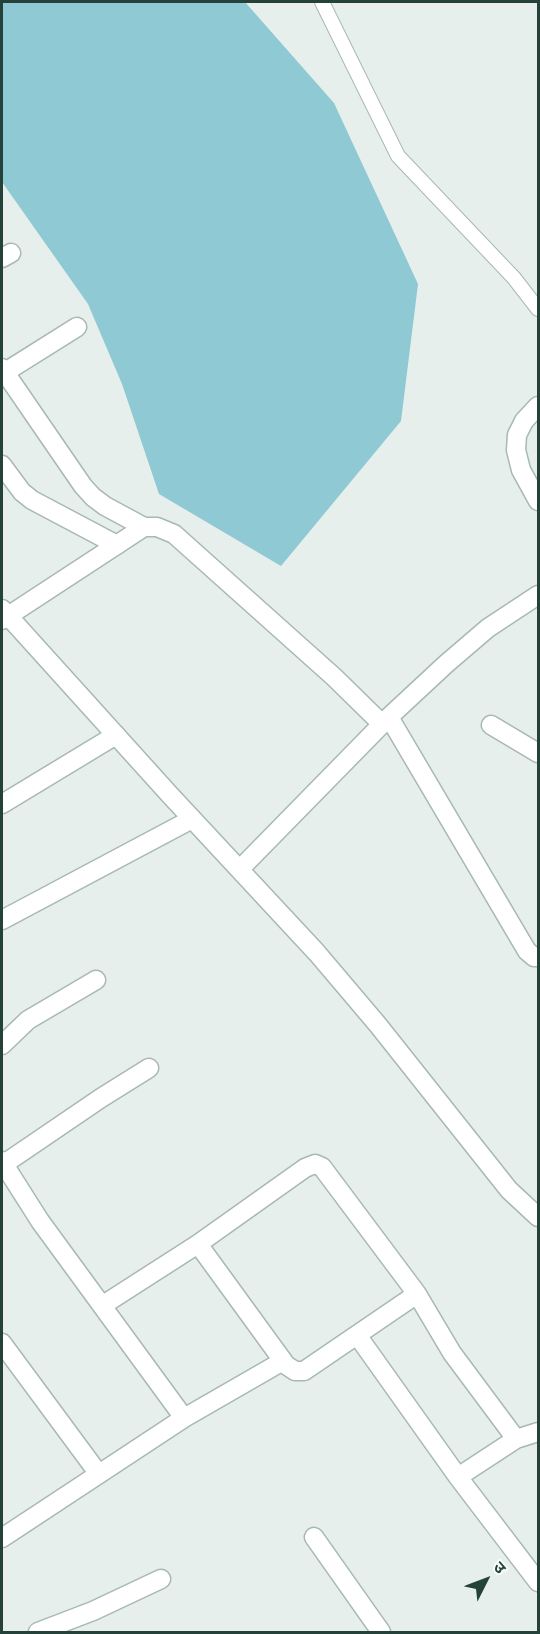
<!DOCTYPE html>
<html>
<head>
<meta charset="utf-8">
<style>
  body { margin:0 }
  #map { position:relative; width:540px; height:1634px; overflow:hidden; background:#e6efeb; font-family:"Varela Round","Noto Sans Devanagari",sans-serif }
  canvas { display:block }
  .frame { position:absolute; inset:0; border:3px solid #24423a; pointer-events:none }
  .north { position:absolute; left:456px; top:1550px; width:60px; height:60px; -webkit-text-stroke:4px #f7fbf9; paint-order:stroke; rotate:48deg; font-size:16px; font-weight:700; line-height:24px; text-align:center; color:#24423a }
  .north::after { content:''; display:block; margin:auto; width:21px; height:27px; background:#24423a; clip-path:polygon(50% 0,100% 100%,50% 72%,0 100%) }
</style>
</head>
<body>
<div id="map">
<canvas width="540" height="1634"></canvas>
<div class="frame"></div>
<div class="north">उ</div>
</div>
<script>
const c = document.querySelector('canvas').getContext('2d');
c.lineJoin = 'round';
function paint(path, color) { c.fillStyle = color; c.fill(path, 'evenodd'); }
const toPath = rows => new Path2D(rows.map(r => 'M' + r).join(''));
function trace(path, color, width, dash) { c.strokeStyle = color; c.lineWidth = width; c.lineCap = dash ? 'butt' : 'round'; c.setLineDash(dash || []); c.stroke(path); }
paint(toPath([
  [2,2,245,2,334,103,418,284,401,421,281,566,159,494,122,384,88,304,2,182]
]), '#8ec9d4');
const service = toPath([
  [322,2,398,156,514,278,538,309]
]);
const minor = toPath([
  [2,258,11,253],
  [2,368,83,486,93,497,105,506,144,527],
  [2,374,77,327],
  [538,406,524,421,517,435,516,450,521,470,538,501],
  [2,465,22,492,32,500,117,545],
  [2,620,144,527,157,527,174,534,334,677,382,724],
  [389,717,527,951,534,957,538,957],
  [491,725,538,753],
  [2,804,116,735],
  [240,869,389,717,446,664,488,628,538,595],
  [2,920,192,819],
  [2,1045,28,1020,96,980],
  [2,1161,40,1221,184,1418],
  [4,1164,101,1098,149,1068],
  [198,1244,286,1365,295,1371,304,1371,417,1294],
  [103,1305,198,1244,305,1168,315,1164,322,1167,417,1294,452,1353,516,1439],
  [357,1335,458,1477],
  [2,1343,98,1473],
  [538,1432,516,1439,458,1477,538,1582],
  [314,1537,381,1632],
  [2,1538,184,1418,283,1361],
  [38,1632,93,1611,161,1579]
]);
const tertiary = toPath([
  [2,609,170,795,317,953,378,1025,509,1190,538,1217]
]);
trace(service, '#a8b8b2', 16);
trace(minor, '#a8b8b2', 21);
trace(tertiary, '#a8b8b2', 21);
trace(service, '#fff', 14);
trace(minor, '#fff', 18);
trace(tertiary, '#fff', 18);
</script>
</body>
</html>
